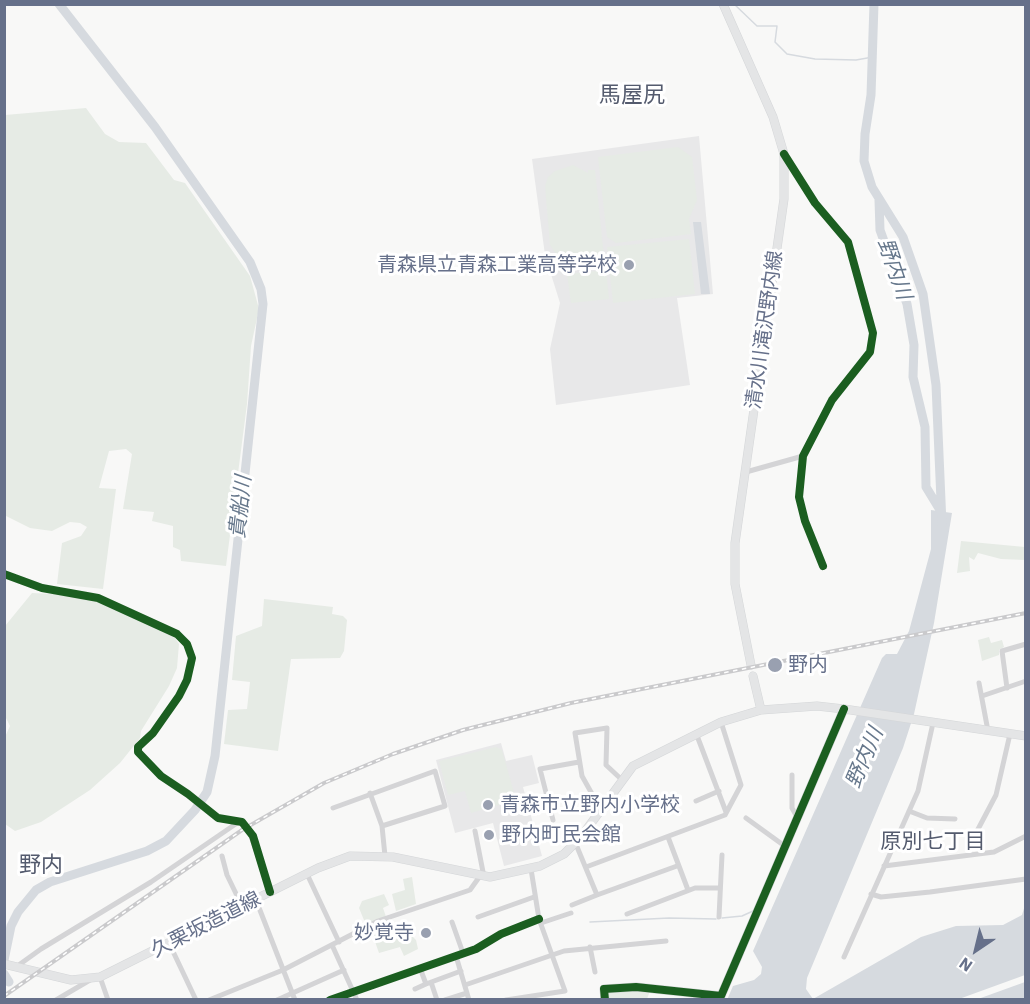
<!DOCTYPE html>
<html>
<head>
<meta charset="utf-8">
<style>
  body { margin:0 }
  #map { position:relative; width:1030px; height:1004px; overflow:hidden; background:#f8f8f7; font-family:"IBM Plex Sans",sans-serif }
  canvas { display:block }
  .frame { position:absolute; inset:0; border:6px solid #66708a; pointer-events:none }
  .north { position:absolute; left:946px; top:920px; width:60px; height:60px; -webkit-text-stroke:4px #fff; paint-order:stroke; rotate:215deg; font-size:16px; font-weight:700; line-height:24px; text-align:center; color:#66708a }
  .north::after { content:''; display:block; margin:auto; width:21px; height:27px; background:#66708a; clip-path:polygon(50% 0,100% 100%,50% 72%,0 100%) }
</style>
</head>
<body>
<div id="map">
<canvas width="1030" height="1004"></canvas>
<div class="frame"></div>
<div class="north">N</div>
</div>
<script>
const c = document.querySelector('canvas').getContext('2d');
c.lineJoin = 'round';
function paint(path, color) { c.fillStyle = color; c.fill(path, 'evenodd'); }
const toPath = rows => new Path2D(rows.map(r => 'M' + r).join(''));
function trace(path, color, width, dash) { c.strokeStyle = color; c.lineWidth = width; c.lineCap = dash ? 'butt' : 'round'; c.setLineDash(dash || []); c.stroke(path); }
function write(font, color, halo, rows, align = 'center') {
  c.font = font + ' "IBM Plex Sans","Noto Sans JP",sans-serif'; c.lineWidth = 6; c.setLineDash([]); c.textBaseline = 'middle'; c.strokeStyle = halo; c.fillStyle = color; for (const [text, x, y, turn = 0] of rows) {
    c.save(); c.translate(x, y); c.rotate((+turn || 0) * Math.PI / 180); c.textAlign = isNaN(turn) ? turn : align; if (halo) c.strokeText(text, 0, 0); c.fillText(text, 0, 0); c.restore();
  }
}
paint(toPath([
  [699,136,713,294,677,298,690,385,556,405,550,349,560,303,545,255,532,159],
  [501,743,506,761,532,755,539,783,523,787,542,856,504,866,493,823,455,833,436,760]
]), '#e8e8e9');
paint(toPath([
  [86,108,105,134,119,142,146,143,174,180,185,183,250,276,259,309,251,346,247,404,226,566,181,561,180,550,173,547,173,526,152,521,154,512,123,509,132,454,126,449,109,451,99,488,116,489,103,589,57,584,62,543,81,536,87,527,80,523,70,522,52,531,30,528,4,515,5,115],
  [678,147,692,157,697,200,689,219,691,234,616,243,607,237,598,157],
  [573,165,588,173,588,170,595,170,604,257,596,255,590,265,576,267,562,263,550,245,545,186,548,177,555,171],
  [689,239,695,294,613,303,607,247],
  [606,270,609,299,571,303,567,274],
  [961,541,1025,547,1025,560,1001,559,978,553,974,560,969,557,970,571,957,573],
  [32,593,55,594,92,600,127,612,173,635,179,644,177,668,169,686,141,731,140,738,120,763,90,790,41,822,15,831,5,824,5,737,10,726,5,716,5,626],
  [264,599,333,607,332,614,343,616,347,620,344,651,340,658,291,659,278,751,224,744,228,710,247,709,250,682,232,680,236,636,262,626],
  [989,637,991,643,1002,640,1004,647,999,650,999,655,982,661,978,640],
  [496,747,502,750,516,800,471,813,465,791,448,795,439,761],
  [412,877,416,904,396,911,392,894,405,890,403,879],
  [384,894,389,905,383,908,394,940,411,935,416,940,418,949,404,956,400,947,379,953,373,936,381,932,376,920,366,925,359,908,362,901],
  [641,989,650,991,647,999,607,999,609,992]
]), '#e6ebe5');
paint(toPath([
  [693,222,701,222,710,294,701,294],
  [931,510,952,513,934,623,914,714,903,748,807,978,806,989,813,999,921,937,956,926,1003,925,1022,915,1025,905,1025,999,727,1000,733,986,754,980,761,974,762,967,753,951,882,658,886,654,897,654,909,631,931,549]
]), '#d6dadf');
paint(toPath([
  [1025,975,1025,982,978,999,959,999]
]), '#f8f8f7');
trace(toPath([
  [734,4,757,26,777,26,775,42,787,54,815,59,856,60,873,57],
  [722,918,742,916,753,911],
  [590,922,669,918,716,919]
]), '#d6dadf', 1.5);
trace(toPath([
  [874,4,871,95,865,134,864,161,872,187,903,237,923,294,936,385,942,524],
  [879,200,880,230,907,304,914,345,913,377,925,427,926,487,940,510],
  [4,960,11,926,18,912,36,890,50,882,147,851,166,841,195,810,207,792,215,756,263,304,261,289,250,262,155,127,59,4],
  [4,974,9,982]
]), '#d6dadf', 9);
trace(toPath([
  [242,822,250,833]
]), '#d4d6dc', 5, [5, 2.5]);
const secondary = toPath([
  [723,4,773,117,784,154,784,199,735,543,735,584,751,665],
  [753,676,761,710],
  [4,964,71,980,100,977,318,868,350,856,393,857,490,877,540,866,564,854,581,837,633,766,721,722,761,710,817,706,844,709,1026,736],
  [605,1000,604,989,636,987,721,996,844,709]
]);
trace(secondary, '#d4d6d8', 9);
trace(toPath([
  [785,155,815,203,848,242,873,333,870,352,832,400,803,456,799,497,805,521,823,566],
  [746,472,803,456],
  [4,574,42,588,98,598,177,634,191,651,192,665,179,696,153,733,138,747,138,752,161,776,188,794,218,818,242,822],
  [979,683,988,731],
  [1007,688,1002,651,1026,644],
  [982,696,1026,681],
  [696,733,726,812],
  [792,775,792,808,797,817],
  [370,793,382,826,385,856],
  [696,801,719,791],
  [333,808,435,771,445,806,382,826],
  [601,810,582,776,575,733,607,728,606,765,621,779],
  [909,811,927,818,955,819],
  [746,818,786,847],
  [553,820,540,769,579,762],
  [475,831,484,877],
  [250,833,270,892],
  [976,833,996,795,1010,734],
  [668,837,688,890],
  [575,842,597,895,677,866],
  [222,856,227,875,242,906],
  [884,866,994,852,1026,836],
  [586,867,725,815,741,785,721,722],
  [307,874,339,942],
  [871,894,881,897,930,892,1026,879],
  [256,900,295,1000],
  [572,905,597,895],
  [627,914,695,888,719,888],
  [478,917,534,897],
  [719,917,722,855],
  [452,922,463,953],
  [541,923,571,913],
  [169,943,196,1000],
  [332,945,357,1000],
  [590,947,595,972],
  [456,956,469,1000],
  [844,957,918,791,933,723],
  [16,967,41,949,151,882,240,821],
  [420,968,426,984,461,971],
  [100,977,108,1000],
  [431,982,437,1000],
  [465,985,564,951,666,941],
  [415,989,426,984],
  [56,1000,90,980],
  [209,1000,283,970,378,921,470,890,480,876],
  [277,1000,344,970],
  [330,1000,476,949,501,934,539,919],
  [445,1000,467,993],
  [506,1000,565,991,539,919,531,869]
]), '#d4d4d6', 5);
trace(secondary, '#e4e5e6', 8);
const rail = toPath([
  [4,996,242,830,324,783,393,754,463,730,571,703,1026,613]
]);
trace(rail, '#cacacc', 4);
trace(rail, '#fff', 1.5, [4.5]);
trace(toPath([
  [784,154,815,203,848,242,873,333,870,352,832,400,803,456,799,497,805,521,823,566],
  [4,574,42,588,98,598,177,634,187,644,192,658,187,680,179,696,153,733,138,747,138,752,161,776,188,794,218,818,242,822,253,836,270,892],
  [330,1000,476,949,501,934,539,919],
  [605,1000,604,989,636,987,721,996,844,709]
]), '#1b5e20', 8);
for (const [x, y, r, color] of [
  [629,265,6,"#99a0b0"],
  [775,665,8,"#99a0b0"],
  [488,805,6,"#99a0b0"],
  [489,835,6,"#99a0b0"],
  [426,933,6,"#99a0b0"]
]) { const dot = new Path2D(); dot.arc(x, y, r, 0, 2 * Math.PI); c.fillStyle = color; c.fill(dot); trace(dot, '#fff', 2); }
write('20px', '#66708a', '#fff', [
  ["青森県立青森工業高等学校",617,265,"right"],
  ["野内",788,665],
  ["青森市立野内小学校",500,805],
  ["野内町民会館",501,835],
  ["妙覚寺",414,933,"right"]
], 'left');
write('20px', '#66708a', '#fff', [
  ["清水川滝沢野内線",765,330,-82],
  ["久栗坂造道線",206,925,-27]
]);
write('italic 21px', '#67788c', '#fff', [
  ["野内川",894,269,71],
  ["貴船川",241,507,-84],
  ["野内川",865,758,-67]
]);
write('21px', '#545b6e', '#fff', [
  ["原別七丁目",933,842]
]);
write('22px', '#545b6e', '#fff', [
  ["馬屋尻",632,96],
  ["野内",41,866]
]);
</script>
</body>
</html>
